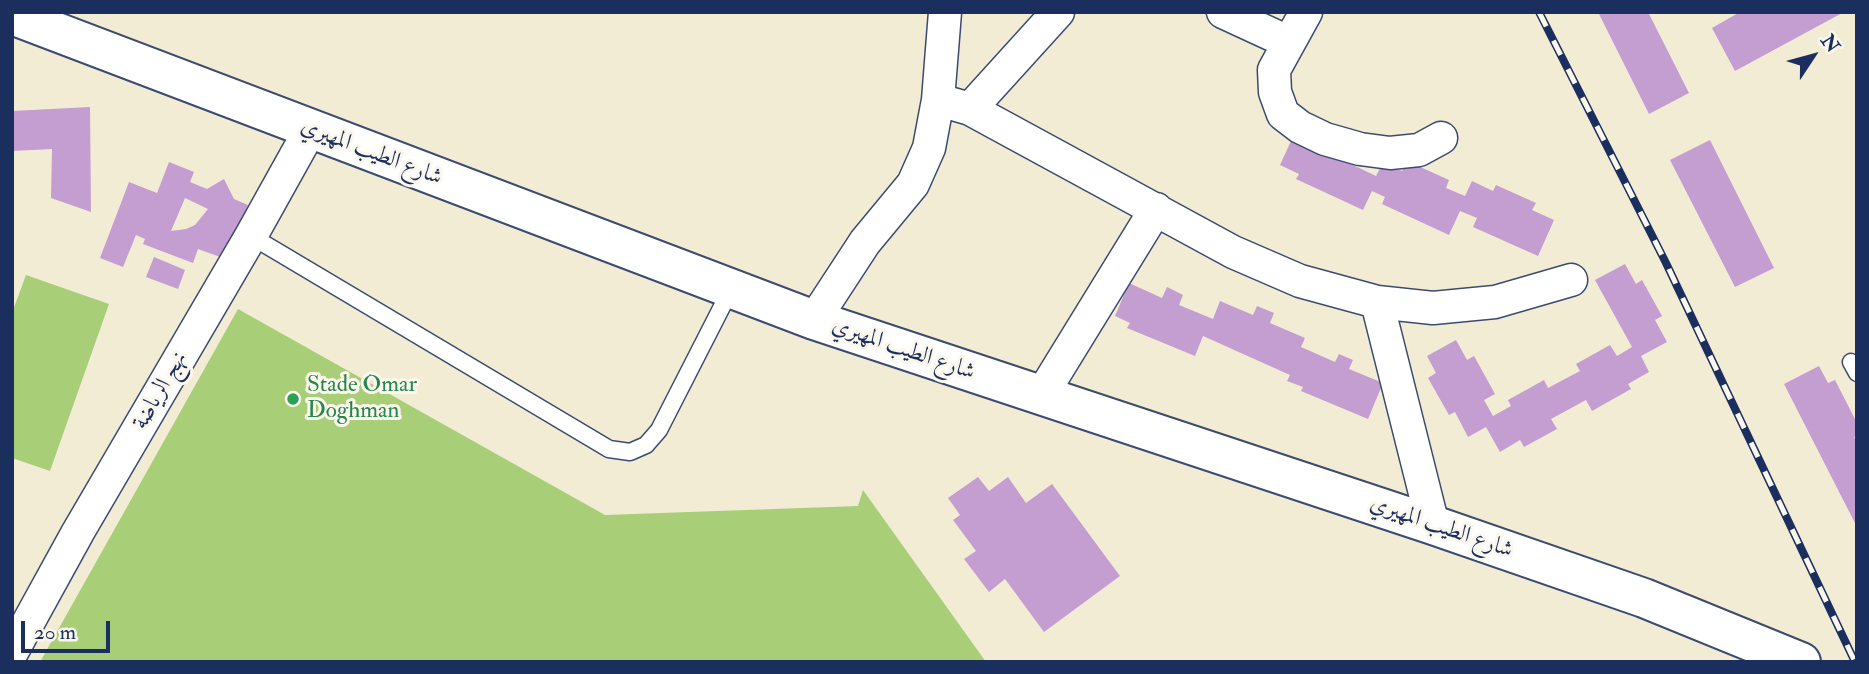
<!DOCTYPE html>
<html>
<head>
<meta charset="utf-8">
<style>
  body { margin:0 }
  #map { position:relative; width:1869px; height:674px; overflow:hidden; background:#f2ecd5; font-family:"IM FELL Double Pica",serif }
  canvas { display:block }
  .frame { position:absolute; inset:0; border:14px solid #1b2f5e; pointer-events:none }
  .north { position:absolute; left:1778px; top:21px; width:70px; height:70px; -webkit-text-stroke:5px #fbf7ec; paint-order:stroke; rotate:54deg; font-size:19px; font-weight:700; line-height:28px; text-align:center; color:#1b2f5e }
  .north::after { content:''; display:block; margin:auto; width:24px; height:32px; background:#1b2f5e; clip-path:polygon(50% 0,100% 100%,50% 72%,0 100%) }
  .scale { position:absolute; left:21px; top:621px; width:89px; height:32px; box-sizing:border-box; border:4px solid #1b2f5e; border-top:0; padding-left:9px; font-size:21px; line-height:24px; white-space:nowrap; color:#1b2f5e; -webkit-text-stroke:5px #fbf7ec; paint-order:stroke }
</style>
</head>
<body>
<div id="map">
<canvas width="1869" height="674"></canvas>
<div class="frame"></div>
<div class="north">N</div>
<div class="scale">20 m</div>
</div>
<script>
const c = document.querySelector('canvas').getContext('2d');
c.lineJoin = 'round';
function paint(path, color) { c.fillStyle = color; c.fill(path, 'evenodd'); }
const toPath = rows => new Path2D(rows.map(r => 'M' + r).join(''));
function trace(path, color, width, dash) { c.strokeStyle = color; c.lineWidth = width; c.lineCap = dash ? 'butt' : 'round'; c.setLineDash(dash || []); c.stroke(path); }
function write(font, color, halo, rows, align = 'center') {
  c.font = font + ' "IM FELL Double Pica",Amiri,serif'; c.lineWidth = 6; c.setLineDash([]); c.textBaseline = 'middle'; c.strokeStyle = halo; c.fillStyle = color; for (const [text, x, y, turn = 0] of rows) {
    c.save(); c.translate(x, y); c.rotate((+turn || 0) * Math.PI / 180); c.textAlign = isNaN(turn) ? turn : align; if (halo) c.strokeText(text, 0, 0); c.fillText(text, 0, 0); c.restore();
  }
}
paint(toPath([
  [26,275,109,304,50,471,12,458,12,313],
  [238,309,605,515,858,506,863,490,986,662,40,662]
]), '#a9ce78');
paint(toPath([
  [1598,12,1648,12,1689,93,1649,114],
  [1740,12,1844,12,1735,71,1712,28],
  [90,107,91,212,51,198,52,149,12,151,12,111],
  [1317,140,1356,158,1353,165,1376,176,1383,163,1402,171,1407,161,1449,180,1446,188,1465,196,1472,181,1493,191,1496,185,1536,203,1532,210,1554,220,1538,256,1473,227,1477,218,1460,211,1449,235,1382,204,1385,197,1372,191,1363,210,1296,179,1299,174,1280,165,1291,141,1312,151],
  [1710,140,1774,268,1735,287,1670,160],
  [169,162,194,172,190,182,207,189,224,179,234,199,248,205,223,258,198,249,193,263,143,244,145,239,136,235,123,267,100,258,129,182,157,193],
  [185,198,208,209,195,225,186,229,171,231],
  [154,257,185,270,178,289,146,277],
  [1625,264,1636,284,1642,280,1662,316,1655,320,1667,342,1641,356,1649,372,1628,384,1631,389,1592,411,1586,400,1551,419,1557,429,1524,447,1520,440,1500,452,1486,427,1468,437,1455,412,1449,415,1428,378,1436,373,1427,356,1456,340,1467,360,1474,356,1495,394,1484,400,1493,416,1511,406,1508,400,1544,380,1548,388,1580,371,1576,364,1610,345,1617,356,1632,347,1595,280],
  [1129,283,1162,298,1167,287,1183,295,1179,305,1213,319,1220,301,1253,315,1257,306,1274,313,1270,323,1305,338,1301,347,1335,362,1339,354,1353,360,1349,369,1383,383,1368,419,1301,391,1303,387,1287,381,1290,375,1203,336,1195,356,1127,328,1130,323,1115,316],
  [1819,366,1828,383,1835,380,1857,423,1857,435,1854,437,1857,442,1857,527,1784,384],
  [978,477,989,491,1008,477,1026,503,1052,484,1120,576,1044,632,1005,579,989,592,964,559,976,551,953,520,960,515,948,498]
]), '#c49dd1');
const service = toPath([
  [251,236,609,449,630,452,646,445,659,430,731,289],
  [1851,362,1857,373]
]);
const minor = toPath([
  [1223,12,1288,42],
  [1306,12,1274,70,1275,92,1283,114,1300,127,1325,139,1360,149,1390,153,1419,150,1441,138],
  [953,104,970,109,1058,12],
  [970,109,1233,252,1300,281,1377,302,1433,308,1495,302,1571,280],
  [1377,302,1433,525],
  [814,320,865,242,913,184,929,148,938,100,945,12],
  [1041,396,1156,209],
  [12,652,78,532,251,236,310,130]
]);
const tertiary = toPath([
  [12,15,814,320,1433,525,1644,598,1801,662]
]);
trace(service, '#3b4b70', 19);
trace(minor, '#3b4b70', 35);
trace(tertiary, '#3b4b70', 42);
trace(service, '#fff', 16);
trace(minor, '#fff', 32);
trace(tertiary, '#fff', 38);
const rail = toPath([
  [1539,12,1666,263,1855,662]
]);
trace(rail, '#1b2f5e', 8);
trace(rail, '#fbf7ec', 5, [16]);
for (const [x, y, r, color] of [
  [293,399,7,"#2e9e5b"]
]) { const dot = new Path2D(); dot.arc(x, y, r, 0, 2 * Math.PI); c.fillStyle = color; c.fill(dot); trace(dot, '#fbf7ec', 2.5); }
write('23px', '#1b2f5e', '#fbf7ec', [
  ["شارع الطيب المهيري",371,153,21],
  ["شارع الطيب المهيري",903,350,19],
  ["نهج الرياضة",161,391,-60],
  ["شارع الطيب المهيري",1441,528,19]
]);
write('23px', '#27864d', '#fbf7ec', [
  ["Stade Omar",307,386],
  ["Doghman",307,412]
], 'left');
</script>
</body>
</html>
